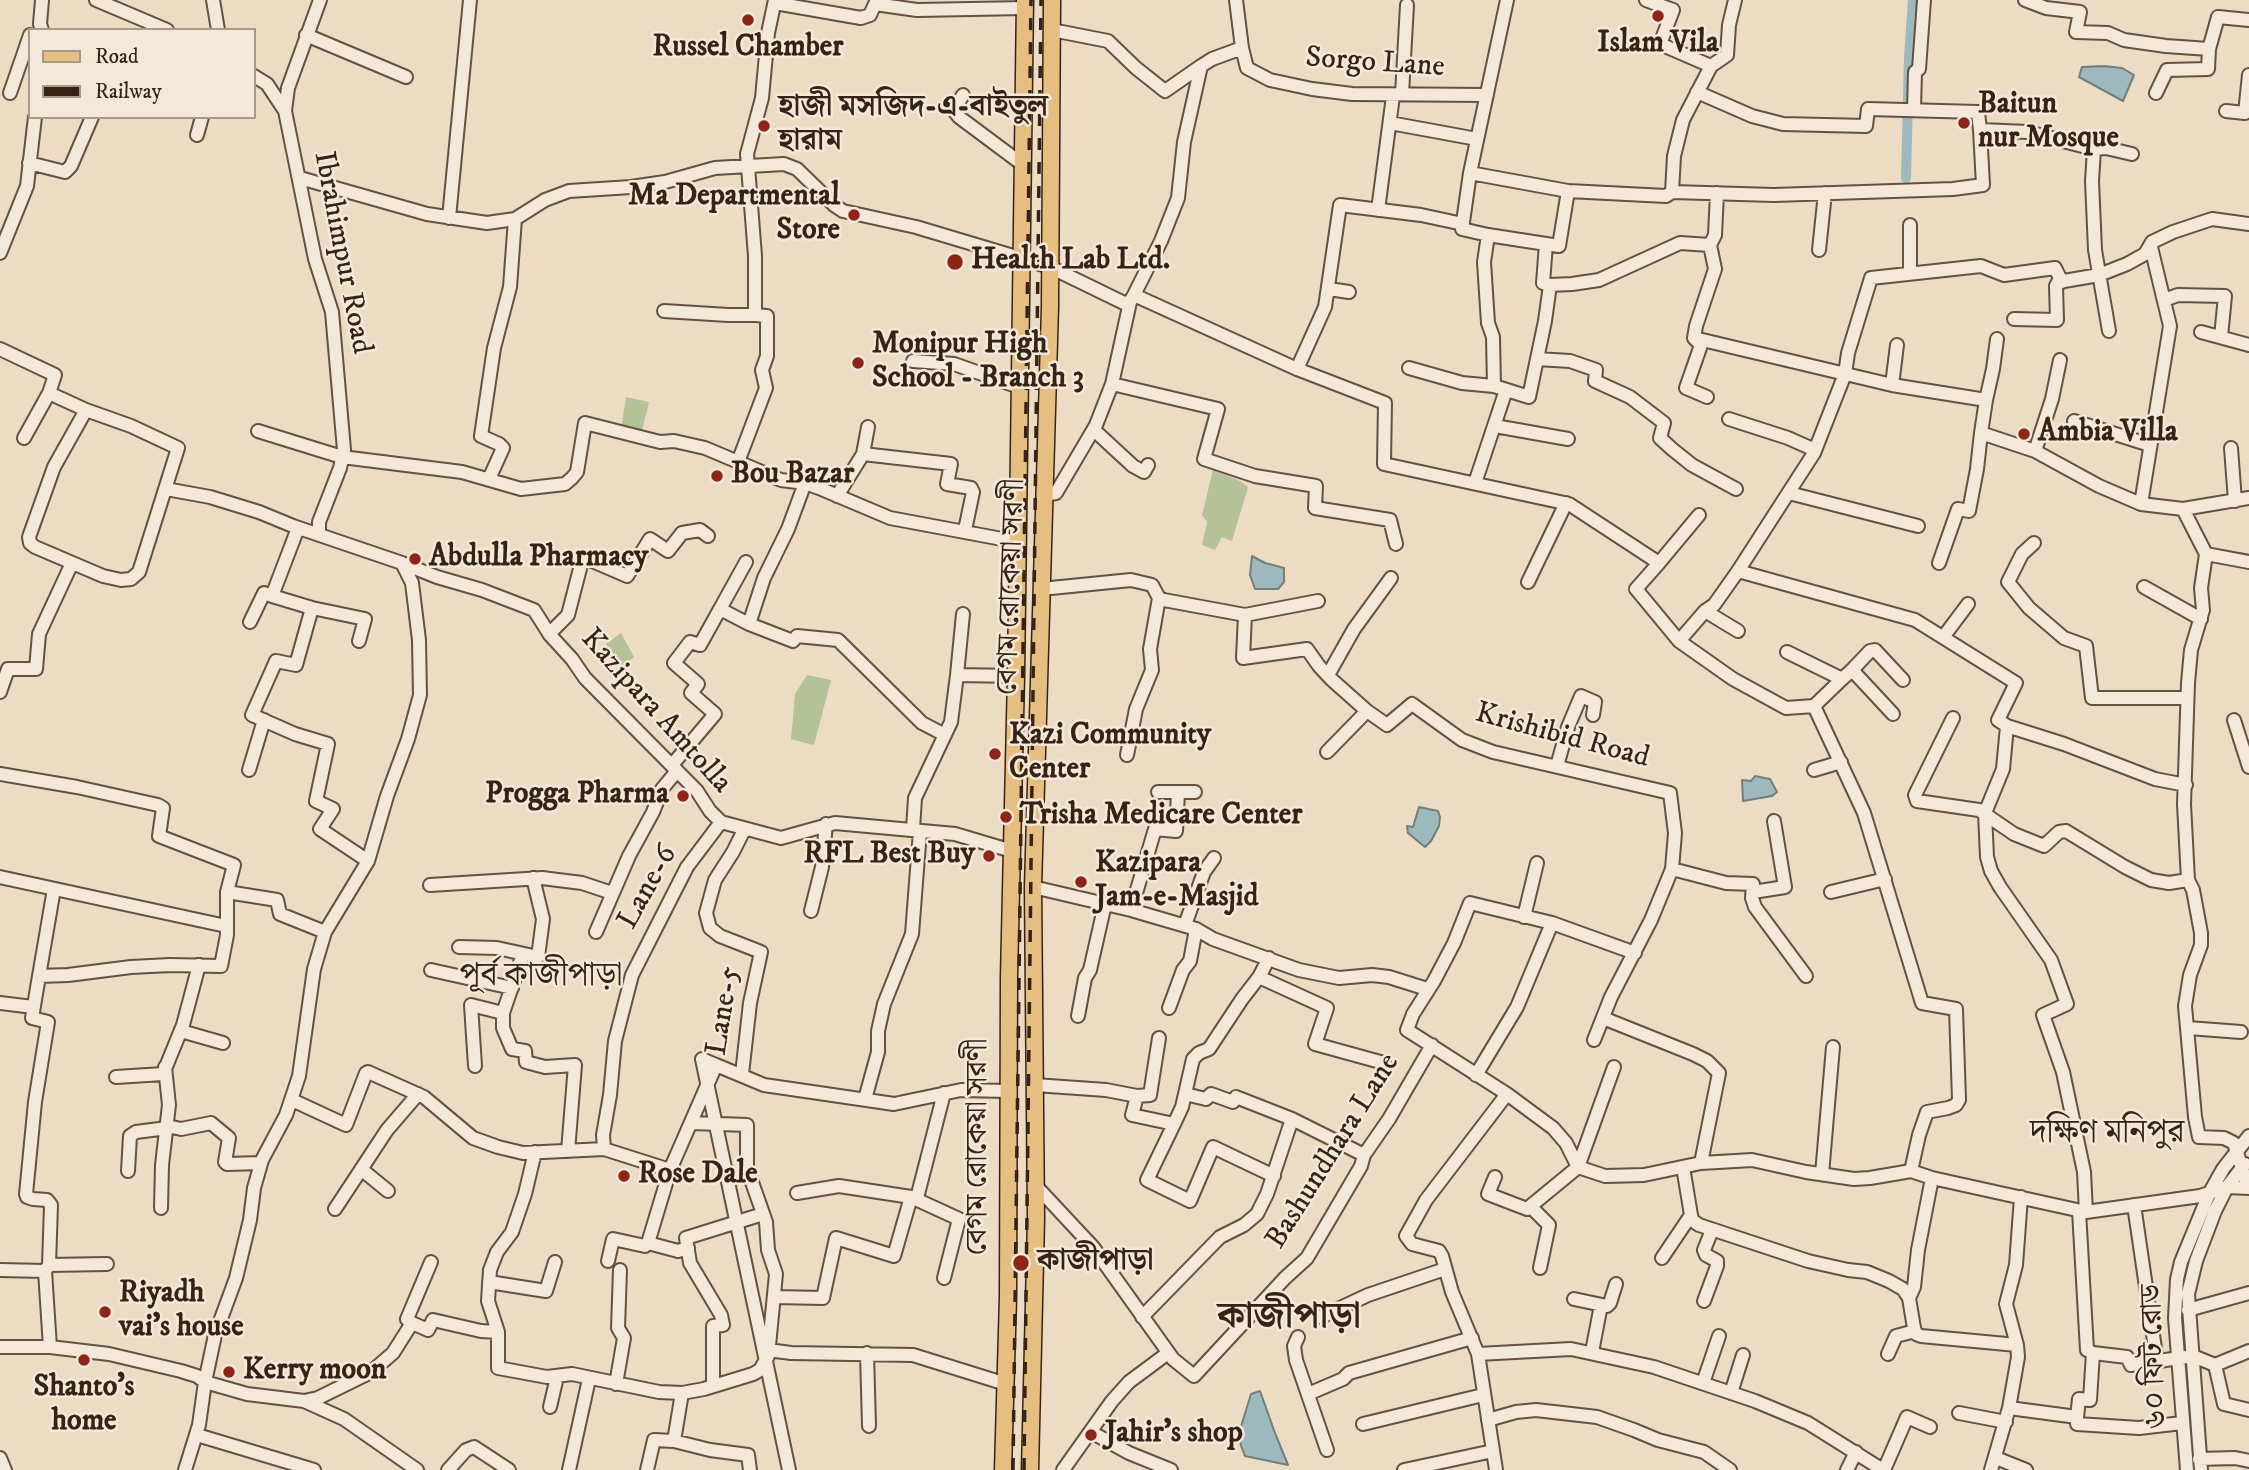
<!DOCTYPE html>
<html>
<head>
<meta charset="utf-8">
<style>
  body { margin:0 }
  #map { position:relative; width:2249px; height:1470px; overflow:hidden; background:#ecdcc4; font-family:"IM FELL DW Pica",serif }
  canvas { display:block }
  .legend { position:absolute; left:28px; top:28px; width:228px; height:91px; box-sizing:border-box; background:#f3e8d9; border:2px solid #a8998a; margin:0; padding:9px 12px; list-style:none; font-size:21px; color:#372314 }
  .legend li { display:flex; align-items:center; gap:14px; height:35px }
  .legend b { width:35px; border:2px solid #a8998a }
</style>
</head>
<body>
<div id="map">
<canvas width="2249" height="1470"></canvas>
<ul class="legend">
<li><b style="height:9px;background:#e6be82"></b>Road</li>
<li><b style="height:9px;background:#372314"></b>Railway</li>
</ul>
</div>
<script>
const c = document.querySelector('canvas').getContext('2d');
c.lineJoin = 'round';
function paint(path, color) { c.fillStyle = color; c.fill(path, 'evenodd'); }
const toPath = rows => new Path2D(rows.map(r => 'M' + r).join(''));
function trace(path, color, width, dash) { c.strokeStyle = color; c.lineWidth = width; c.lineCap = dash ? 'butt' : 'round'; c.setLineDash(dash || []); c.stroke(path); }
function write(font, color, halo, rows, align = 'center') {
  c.font = font + ' "IM FELL DW Pica","Noto Serif Bengali",serif'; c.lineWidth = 5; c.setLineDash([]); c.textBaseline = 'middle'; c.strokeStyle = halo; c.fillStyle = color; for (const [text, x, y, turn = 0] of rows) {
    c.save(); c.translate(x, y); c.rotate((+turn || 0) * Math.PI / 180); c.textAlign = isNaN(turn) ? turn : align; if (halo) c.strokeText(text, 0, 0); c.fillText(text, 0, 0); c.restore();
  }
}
paint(toPath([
  [626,397,649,402,641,434,621,429],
  [1213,470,1238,480,1248,487,1232,541,1222,537,1215,550,1202,545,1207,522,1202,515],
  [621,633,634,657,621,668,606,644],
  [807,675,831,680,814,745,791,739,795,694]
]), '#b5c196');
const water = toPath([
  [2104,66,2122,68,2134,75,2123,101,2079,77,2082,67,2104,66],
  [1252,556,1265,563,1284,568,1284,582,1278,589,1255,589,1250,575,1252,556],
  [1755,776,1770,779,1777,792,1772,796,1743,801,1742,780,1751,781,1755,776],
  [1419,807,1438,811,1440,817,1439,826,1431,841,1425,847,1408,833,1407,826,1413,827,1419,807],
  [1260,1391,1275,1433,1288,1465,1245,1456,1241,1446,1239,1433,1251,1394,1260,1391]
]);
paint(water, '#9db9be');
trace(water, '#747d7a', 2);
trace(toPath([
  [1906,178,1909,57,1913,0]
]), '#9db9be', 10);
const minor = toPath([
  [42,0,40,24,42,30],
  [96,0,167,30],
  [213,0,218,30],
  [1236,0,1242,48,1247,68,1270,80,1312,89,1352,94,1487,95],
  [1646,0,1673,10,1660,44,1711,66],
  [2025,0,2046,8,2080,12,2076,32,2108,33,2124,40,2166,46,2209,49,2218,17,2249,20],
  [775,3,861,18,870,15,875,4,917,10,1025,8],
  [1052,30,1108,41,1136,68,1165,91,1201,66],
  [306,35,406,77],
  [254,76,267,84,285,111,315,259,332,312,344,450,340,468,319,522,319,534],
  [1697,92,1752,116,1783,124,1866,126,1868,109,1978,112,1980,130,2028,132,2094,149,2106,148,2132,154],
  [10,93,30,35],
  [2156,93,2167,70,2208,69,2209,49],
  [1402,94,1407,5],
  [963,95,956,106,955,112,959,117,1022,164],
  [1914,110,1915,72,1919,69,1924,0],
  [285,111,288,88,320,0],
  [2226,111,2245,113,2249,75],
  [1390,123,1477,139],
  [197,135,202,117],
  [2094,149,2092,181,2095,250,2109,331],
  [29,163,65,172,71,166,92,117],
  [1470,173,1568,191,1666,196,1672,192,1774,195,1953,189,1983,185,1980,130],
  [300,178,427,214,487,223,515,219,545,200,569,191,631,187,665,182,715,168,784,164,797,169,834,205,843,211,916,227,1050,267,1124,303,1130,302,1134,295,1297,369,1385,403,1384,464,1569,504,1659,563,1636,589,1679,641,1733,679,1786,708,1814,706,1842,679],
  [1672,192,1674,156,1683,120,1711,66,1727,55,1729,25,1735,0],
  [1378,210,1393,96],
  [449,218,470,0],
  [1910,225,1910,273],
  [1488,235,1559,246,1568,191],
  [1546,244,1543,283,1550,285,1572,284,1599,280,1680,243,1710,245],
  [1819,250,1825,193],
  [0,253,27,186,35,117],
  [1329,289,1349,292],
  [1134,295,1161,241,1178,198,1184,142,1201,66,1212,59,1242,48],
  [2164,300,2178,295,2225,296,2221,337],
  [664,311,728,315,755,315],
  [2014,319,2057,320,2056,286,2058,282,2099,275,2127,264,2145,254,2152,242,2173,232,2212,219,2249,224],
  [2201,332,2249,345],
  [1694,338,1892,385,1986,400,1981,433,2035,451,2099,486,2141,504,2183,509,2206,554,2201,588,2203,610,2191,650,2188,683,2184,804,2188,880],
  [0,349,55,375,49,393,86,410],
  [1537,359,1570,361,1596,370,1595,381,1630,397,1664,423,1660,438,1672,449,1692,465,1736,489],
  [913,361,954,364,1019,387],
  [1409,368,1462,383,1494,386,1529,397,1545,321,1550,285],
  [1297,369,1325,307,1340,205,1421,215,1463,224],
  [1112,384,1218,409,1204,459,1255,476,1316,486,1315,508,1390,520,1396,544],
  [1892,385,1897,345],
  [1494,386,1493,337,1488,323,1484,262,1488,235,1462,229,1470,173,1507,0],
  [1707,397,1686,388,1701,345,1694,338,1696,326,1715,269,1710,245,1715,235,1717,193],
  [1986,400,1993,369,1997,339],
  [86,410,131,426,178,448,139,572,131,579,121,580,103,576,35,547,30,543,29,537,54,467,86,410],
  [1729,419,1788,438,1815,450],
  [2074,421,2150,445],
  [1495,426,1568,439],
  [1094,430,1133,466,1144,472,1148,465],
  [258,431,342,457,462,472,521,489,565,484,572,478,577,472,585,423,660,442,674,441,705,448,781,480,805,483,819,488,890,518,1018,542],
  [24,438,49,393],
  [2231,448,2235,501],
  [2035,451,2052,399,2060,360],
  [863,454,951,464,947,484,971,488,973,492,965,530],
  [738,462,766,388,762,370,767,356,767,316,755,315,755,256,747,154,762,98,768,33,775,0],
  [489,479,503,448,499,444,481,436,494,348,510,287,515,219],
  [1475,483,1506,390],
  [166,489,210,497,259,512,293,526,402,563,412,583,419,640,420,695,408,739,387,796,368,861,325,932,314,969,299,1076,286,1115,262,1160,254,1188,250,1220,236,1278,215,1335,205,1382,199,1425,185,1470],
  [1789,493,1918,526],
  [1044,495,1056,493,1096,425,1112,384,1130,302],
  [837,496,863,454,868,427],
  [2141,504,2170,326,2151,247],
  [2183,509,2249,498],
  [298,528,272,596,312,608,365,619,359,641],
  [2034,543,2022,554,2008,582,2029,608,2064,638,2086,646,2092,698,2187,698],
  [2206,554,2249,562],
  [402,563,437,577,482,590,534,610,550,635,572,659,585,678,697,791,710,811,721,822,781,838,835,823,955,834,1012,851],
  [1659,563,1699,515],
  [1939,563,1958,509,1969,511,1977,469,1981,433],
  [1738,571,1915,620,2016,683,1998,720,2007,726,2003,769,1985,813,1987,857,1991,871,2000,887,2051,960,2067,1004,2043,1015,2063,1072,2084,1172,2086,1212],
  [1528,582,1566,503],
  [2144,587,2201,619],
  [1041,589,1131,580,1152,585,1159,598,1164,600,1245,615,1243,658,1307,649,1319,666,1331,679,1367,711,1387,725,1412,704,1462,740,1493,752,1670,793,1675,833,1672,869,1651,920,1611,997,1594,1040],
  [312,608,296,665,276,661,252,715,295,734,328,744,316,801,333,809,320,829,368,861],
  [720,609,746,562],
  [1705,611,1738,631],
  [963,614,957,675,1016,676],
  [1245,615,1318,601],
  [250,622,264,593,272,596],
  [749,624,764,578,788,529,805,483],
  [549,634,568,615,583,557,627,576,650,539,668,551,682,533,700,530,708,536],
  [1944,636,1968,604],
  [1679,641,1705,611,1714,605,1738,571,1814,453,1845,374,1848,353,1871,278,1981,266,2004,275,2055,268,2062,282],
  [1787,652,1842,679,1852,670,1893,714],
  [1852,670,1870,651,1875,650,1903,680],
  [1328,675,1354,629,1391,578],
  [0,692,8,669,36,669,39,634,72,563],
  [1814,706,1864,813,1922,1003,1956,1009,1959,1100,1956,1105,1948,1108,1927,1112,1919,1135,1911,1171],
  [1953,718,1915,795,1917,801,1979,810,2014,834,2044,846,2059,832,2066,831,2125,867,2151,880,2169,883,2188,880,2193,890,2201,933,2201,945,2190,975,2185,1006,2195,1117,2199,1137,2224,1138,2234,1143,2246,1181,2249,1184],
  [2234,720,2249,767],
  [2007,726,2064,744,2155,779,2186,785],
  [1327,752,1367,711],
  [1127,755,1136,709,1152,670,1150,649,1159,598],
  [672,765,715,714,691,693,698,684,674,663,690,642,700,645,720,609,749,624,793,641,797,636,838,640,922,723,945,735],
  [1557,766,1568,727,1581,696,1595,702,1593,715],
  [249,770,264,720],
  [1814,770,1841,762],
  [0,774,77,787,158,805,163,808,159,836,234,865,227,892,227,935,221,966,170,965,131,967,68,975,39,976,54,889],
  [1158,792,1195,792],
  [913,829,915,798,951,722,957,675],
  [1672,869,1726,883,1753,884,1752,898,1755,907,1806,976],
  [0,877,226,926],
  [430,885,542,878,582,883,612,893],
  [1033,887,1131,910,1196,929,1213,939,1299,970,1339,978,1372,975,1389,977,1427,989],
  [227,892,277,900,280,914,325,932],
  [1753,892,1785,887,1774,821],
  [1831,892,1885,879],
  [1131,910,1155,829,1176,831,1178,793],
  [811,911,822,867,826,824],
  [1524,917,1537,863],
  [1185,925,1204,872,1214,858],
  [596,932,629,856,653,812,662,789,676,772],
  [459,947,497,948,538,957,543,919,533,878],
  [1635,953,1552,923,1470,903,1454,943,1434,981,1413,1014,1407,1030,1507,1094,1553,1128,1566,1143,1578,1167,1605,1176,1644,1175,1701,1163,1752,1160,1806,1172,1854,1179,1870,1178,1911,1171,1932,1178,2086,1212,2200,1196,2227,1187,2249,1188],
  [523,954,503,1013,503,1028,512,1049,525,1051,526,1062,545,1067,575,1065,568,1151],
  [431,970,512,988],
  [39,976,32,1018,48,1022,35,1102,26,1194,27,1197,33,1199,47,1200,51,1205,49,1265,45,1271,50,1347],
  [1259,977,1327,1008,1315,1044,1384,1063],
  [0,1003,33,1007],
  [1169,1008,1183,970,1190,961,1196,929],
  [1078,1016,1085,978,1090,970,1105,904],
  [1603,1018,1693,1054,1707,1061,1719,1073,1701,1163],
  [2188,1028,2241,1032],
  [181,1031,223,1043],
  [716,1065,702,1059,789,1470],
  [475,1066,471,1005,503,1013],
  [742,1074,750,1003,761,952,720,936,710,928,706,913,715,880,733,852,744,830],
  [1476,1075,1517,1007,1552,923],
  [116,1077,163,1074,183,1025,199,965],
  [1035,1085,1106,1090,1137,1096,1132,1115,1174,1124,1147,1180,1190,1201,1213,1147,1274,1176],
  [1185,1094,1206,1099,1211,1094,1233,1102,1236,1097,1292,1119,1364,1155],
  [1137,1096,1150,1095,1159,1038],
  [865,1099,878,1052,878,1031,884,1004,912,934,920,831],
  [292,1100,346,1125,366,1073,368,1072,424,1097,473,1138,498,1147,523,1153,604,1149,670,1170,716,1065,764,1085,894,1104,961,1090,1008,1091],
  [1174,1124,1182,1107,1193,1059,1199,1053,1209,1049,1242,999,1259,977,1269,958],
  [167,1126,181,1129,211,1123,229,1138,225,1162,227,1164,261,1163],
  [604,1149,603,1135,610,1095,615,1041,632,975,687,867,721,822],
  [535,1152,525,1194,512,1232,497,1252,490,1270,488,1301,498,1332,498,1368,547,1377,572,1374,659,1392,682,1393,704,1389,753,1374,760,1370,768,1356,776,1274,768,1250,766,1222,747,1168,747,1125,692,1123],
  [1683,1167,1691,1215,1692,1220,1699,1225,1808,1261,1848,1270,1867,1272,1889,1281,1903,1289,1909,1298,1914,1328,1916,1334,1921,1336,2017,1345],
  [361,1169,388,1191],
  [128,1171,130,1136,136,1132,167,1128],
  [1822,1174,1833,1047],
  [1495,1177,1488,1194,1527,1209,1578,1167,1614,1067],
  [1036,1186,1093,1247,1173,1359,1194,1376,1285,1278,1307,1258,1361,1166,1364,1155,1389,1119,1432,1045],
  [797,1193,839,1186,911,1197,959,1219,944,1278],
  [917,1198,944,1093],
  [2134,1205,2157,1362],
  [1531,1207,1549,1225,1540,1268],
  [161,1208,162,1165,169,1105,165,1067],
  [335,1209,387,1130,418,1094],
  [2079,1211,2087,1350,2093,1353,2127,1357,2131,1365,2193,1356,2215,1365,2249,1351],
  [648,1243,670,1170],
  [1662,1258,1691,1215],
  [608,1261,613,1239,645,1246,648,1243,678,1251,688,1248],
  [49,1265,107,1264],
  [0,1270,45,1271],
  [489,1282,546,1291,555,1262],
  [775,1297,823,1298,836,1238,894,1256,911,1197],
  [1909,1298,1914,1287,1918,1250,1932,1178],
  [1574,1299,1607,1306,1610,1303,1616,1284],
  [1704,1301,1717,1266,1717,1261,1706,1255,1704,1250,1712,1230],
  [2188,1310,2249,1293],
  [1142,1317,1220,1237,1244,1225,1257,1214,1267,1194,1292,1119],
  [1321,1317,1368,1295,1445,1269],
  [412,1323,428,1330,433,1320,481,1331,498,1332],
  [1298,1337,1294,1346,1296,1360,1327,1450],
  [0,1347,50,1347,109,1354,181,1371,197,1376,205,1382,247,1394,304,1401,344,1419,417,1470],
  [768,1350,791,1353,913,1355,1006,1384],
  [1592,1352,1601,1305],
  [867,1353,869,1426],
  [1478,1354,1571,1349,1654,1367,1755,1401,1808,1423,1883,1470],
  [1888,1354,1896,1336,1915,1331],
  [2215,1365,2224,1404,2249,1410],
  [1703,1383,1719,1336],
  [616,1384,624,1338,618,1328,620,1270],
  [713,1386,713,1326,723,1325,721,1315,690,1263,686,1238,763,1214],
  [1731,1393,1743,1355],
  [1308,1394,1343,1379,1349,1373,1472,1338],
  [304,1401,318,1398,371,1372,393,1353,412,1323,407,1319,431,1262],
  [550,1407,557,1377],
  [2009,1408,2077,1417,2077,1424,2139,1428,2182,1423],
  [1959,1413,2006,1422],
  [2077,1417,2079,1399,2090,1400,2093,1353],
  [1488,1420,1516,1412,1536,1410,1597,1417,1634,1430,1658,1440,1704,1452,1730,1470],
  [1363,1424,1483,1395],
  [1091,1432,1129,1453,1171,1470],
  [197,1435,314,1470],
  [674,1441,682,1393],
  [0,1458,5,1470],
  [1996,1458,2026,1470],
  [2199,1459,2235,1458,2249,1461],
  [448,1470,466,1450,474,1447,509,1470],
  [569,1470,589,1379],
  [647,1470,654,1440,674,1441,710,1450,748,1455,750,1470],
  [1063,1470,1112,1401,1129,1382,1168,1353],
  [1404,1470,1493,1451],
  [1496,1470,1478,1354,1452,1292,1442,1256,1439,1251,1412,1244,1406,1236,1426,1200,1507,1094],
  [1847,1470,1856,1452],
  [1884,1470,1907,1417,1930,1427],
  [1991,1470,2009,1408,2018,1357,2017,1345,2006,1304,2016,1265,2021,1197],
  [2187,1470,2175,1318,2177,1279,2181,1262,2209,1194,2223,1169,2249,1136],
  [2201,1470,2188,1294,2196,1261,2215,1211,2227,1187,2245,1164]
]);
const major = toPath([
  [1003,1470,1008,1297,1009,977,1016,676,1025,0],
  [1030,1470,1036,1219,1033,887,1050,307,1052,0]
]);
trace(minor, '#645140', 16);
trace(major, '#372314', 19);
trace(minor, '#f3e8d9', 12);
trace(major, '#e6be82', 16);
trace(toPath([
  [1013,1470,1031,0],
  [1024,1470,1041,0]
]), '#372314', 3.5, [12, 12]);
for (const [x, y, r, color] of [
  [1658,16,7,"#8f2418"],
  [748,20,7,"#8f2418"],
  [1964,123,7,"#8f2418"],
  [764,126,7,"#8f2418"],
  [854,215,7,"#8f2418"],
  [955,262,9,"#8f2418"],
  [858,363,7,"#8f2418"],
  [2024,434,7,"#8f2418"],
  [717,476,7,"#8f2418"],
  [415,559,7,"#8f2418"],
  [995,754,7,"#8f2418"],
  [683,796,7,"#8f2418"],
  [1006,817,7,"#8f2418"],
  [989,856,7,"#8f2418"],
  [1081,882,7,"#8f2418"],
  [624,1176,7,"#8f2418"],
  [1021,1263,9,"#8f2418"],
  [105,1312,7,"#8f2418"],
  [84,1360,7,"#8f2418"],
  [229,1372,7,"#8f2418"],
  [1091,1435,7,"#8f2418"]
]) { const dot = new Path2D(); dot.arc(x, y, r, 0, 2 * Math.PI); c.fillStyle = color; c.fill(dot); trace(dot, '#f3e8d9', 2.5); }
write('bold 30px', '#372314', '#f3e8d9', [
  ["Islam Vila",1658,45,"center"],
  ["Russel Chamber",748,49,"center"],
  ["Baitun",1978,106],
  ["nur Mosque",1978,140],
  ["হাজী মসজিদ-এ-বাইতুল",778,109],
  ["হারাম",778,143],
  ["Ma Departmental",840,198,"right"],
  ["Store",840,232,"right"],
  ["Health Lab Ltd.",971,262],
  ["Monipur High",872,346],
  ["School - Branch 3",872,380],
  ["Ambia Villa",2038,434],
  ["Bou Bazar",731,476],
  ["Abdulla Pharmacy",429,559],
  ["Kazi Community",1009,737],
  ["Center",1009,771],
  ["Progga Pharma",669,796,"right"],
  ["Trisha Medicare Center",1020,817],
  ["RFL Best Buy",975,856,"right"],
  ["Kazipara",1095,865],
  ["Jam-e-Masjid",1095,899],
  ["Rose Dale",638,1176],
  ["কাজীপাড়া",1037,1263],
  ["Riyadh",119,1295],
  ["vai's house",119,1329],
  ["Kerry moon",243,1372],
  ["Shanto's",84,1389,"center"],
  ["home",84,1423,"center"],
  ["Jahir's shop",1105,1435]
], 'left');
write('30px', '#372314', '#f3e8d9', [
  ["Sorgo Lane",1375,64,4],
  ["Ibrahimpur Road",341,253,79],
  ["বেগম রোকেয়া সরণী",1013,587,-88],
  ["Kazipara Amtolla",655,712,48],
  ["Krishibid Road",1562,737,15],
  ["Lane-6",649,888,-61],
  ["Lane-5",725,1011,-81],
  ["বেগম রোকেয়া সরণী",980,1147,-90],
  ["Bashundhara Lane",1334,1152,-58],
  ["৬০ ফিট রোড",2156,1357,-92]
]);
write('33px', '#372314', '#f3e8d9', [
  ["পূর্ব কাজীপাড়া",541,978],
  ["দক্ষিণ মনিপুর",2107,1135]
]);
write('bold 37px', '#372314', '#f3e8d9', [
  ["কাজীপাড়া",1289,1319]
]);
</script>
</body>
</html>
